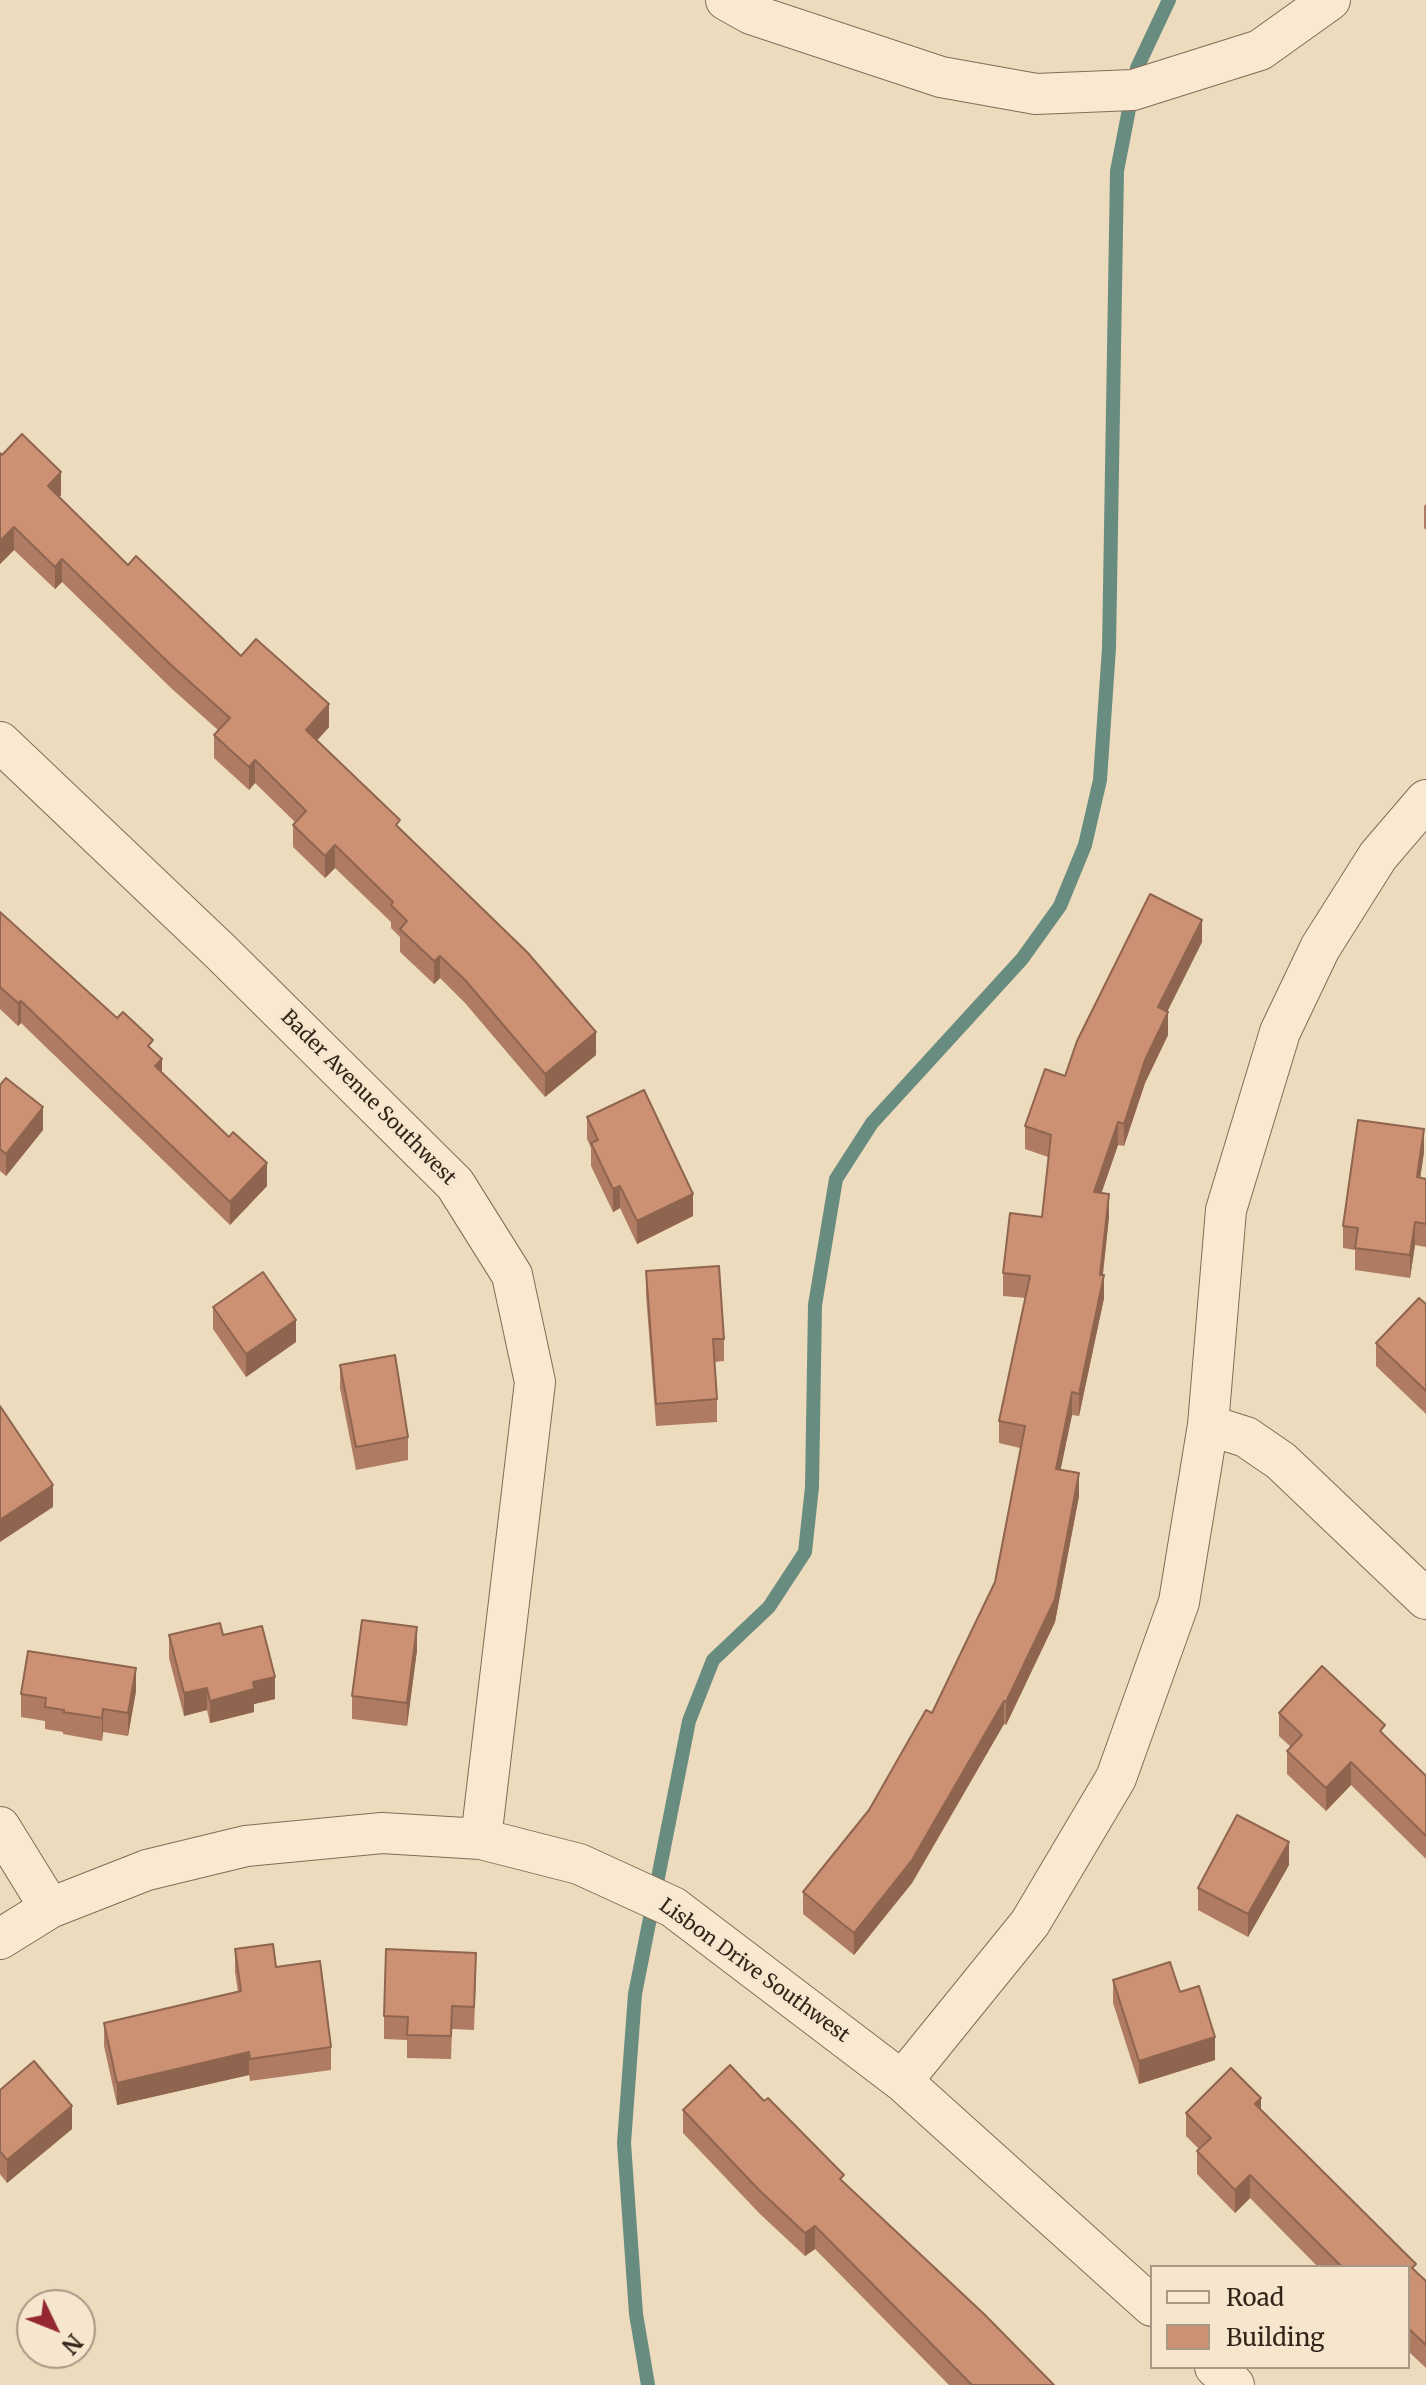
<!DOCTYPE html>
<html>
<head>
<meta charset="utf-8">
<style>
  body { margin:0 }
  #map { position:relative; width:1426px; height:2385px; overflow:hidden; background:#eddbbd; font-family:Merriweather,serif }
  canvas { display:block }
  .legend { position:absolute; left:1150px; top:2265px; width:260px; height:104px; box-sizing:border-box; background:#f5e6cd; border:2px solid #a89986; margin:0; padding:10px 14px; list-style:none; font-size:24px; color:#34251b }
  .legend li { display:flex; align-items:center; gap:16px; height:40px }
  .legend b { width:40px; border:2px solid #a89986 }
  .north { position:absolute; left:16px; top:2289px; width:80px; height:80px; box-sizing:border-box; background:#f5e6cd; border:2px solid #a89986; border-radius:50%; rotate:133deg; font-size:22px; font-weight:700; line-height:32px; text-align:center; color:#34251b }
  .north::after { content:''; display:block; margin:auto; width:28px; height:36px; background:#942731; clip-path:polygon(50% 0,100% 100%,50% 72%,0 100%) }
</style>
</head>
<body>
<div id="map">
<canvas width="1426" height="2385"></canvas>
<ul class="legend">
<li><b style="height:10px;background:#f9e9d0"></b>Road</li>
<li><b style="height:22px;background:#cc9073"></b>Building</li>
</ul>
<div class="north">N</div>
</div>
<script>
const c = document.querySelector('canvas').getContext('2d');
c.lineJoin = 'round';
const toPath = rows => new Path2D(rows.map(r => 'M' + r).join(''));
function trace(path, color, width, dash) { c.strokeStyle = color; c.lineWidth = width; c.lineCap = dash ? 'butt' : 'round'; c.setLineDash(dash || []); c.stroke(path); }
function paint(path, color) { c.fillStyle = color; c.fill(path, 'evenodd'); }
function write(font, color, halo, rows, align = 'center') {
  c.font = font + ' Merriweather,serif'; c.lineWidth = 6; c.setLineDash([]); c.textBaseline = 'middle'; c.strokeStyle = halo; c.fillStyle = color; for (const [text, x, y, turn = 0] of rows) {
    c.save(); c.translate(x, y); c.rotate((+turn || 0) * Math.PI / 180); c.textAlign = isNaN(turn) ? turn : align; if (halo) c.strokeText(text, 0, 0); c.fillText(text, 0, 0); c.restore();
  }
}
trace(toPath([
  [648,2385,636,2314,624,2143,635,1994,689,1721,713,1660,769,1607,805,1552,812,1487,815,1305,836,1179,872,1123,1022,959,1060,906,1085,845,1100,780,1109,648,1117,171,1137,68,1169,0]
]), '#698c80', 14);
const street = toPath([
  [726,0,751,14,941,77,1036,94,1133,90,1260,50,1330,0],
  [0,742,222,953,455,1184,512,1275,535,1382,481,1839],
  [1208,1425,1246,1437,1281,1461,1426,1599],
  [0,1827,50,1908],
  [0,1939,50,1908,147,1870,246,1846,382,1833,481,1839,579,1864,673,1907,902,2081,1152,2306],
  [902,2081,1030,1923,1116,1778,1179,1602,1208,1425,1226,1210,1280,1032,1320,948,1378,856,1426,800],
  [1215,2367,1234,2385]
]);
trace(street, '#856b56', 42);
trace(street, '#f9e9d0', 40);
paint(toPath([
  [0,453,61,495,59,497,128,565,329,727,317,740,400,829,596,1055,545,1097,465,1003,440,978,434,984,400,952,400,937,391,928,391,922,335,868,325,878,293,847,293,825,295,822,255,783,249,790,214,758,214,735,218,730,171,688,62,582,55,589,14,550,0,564],
  [1426,504,1426,530,1424,528,1424,506],
  [0,912,153,1050,162,1073,267,1186,230,1225,21,1023,18,1026,0,1009],
  [1202,942,1167,1012,1168,1035,1145,1083,1124,1146,1118,1145,1101,1193,1109,1217,1103,1275,1104,1298,1079,1416,1072,1415,1060,1470,1079,1496,1055,1622,1006,1725,1004,1724,912,1883,854,1955,803,1914,803,1892,869,1810,932,1713,995,1582,1020,1448,999,1443,999,1421,1026,1298,1003,1296,1003,1273,1042,1217,1048,1157,1025,1149,1025,1126,1065,1076],
  [0,1085,43,1130,6,1176,0,1171],
  [587,1117,693,1216,637,1244,620,1208,613,1212,591,1166,591,1148,587,1139],
  [1424,1152,1420,1178,1426,1179,1426,1247,1415,1245,1410,1278,1355,1270,1355,1250,1343,1248,1343,1226],
  [646,1271,724,1339,724,1361,714,1362,717,1399,717,1422,656,1426,646,1294],
  [1426,1304,1426,1414,1376,1366,1376,1343],
  [213,1307,296,1342,246,1377,213,1329],
  [340,1365,408,1437,408,1460,356,1470,340,1388],
  [169,1635,223,1635,275,1699,254,1704,254,1712,210,1723,207,1710,184,1716,169,1658],
  [417,1650,407,1726,352,1719,352,1696],
  [136,1691,128,1736,103,1732,102,1741,63,1734,63,1732,45,1729,45,1721,21,1717,21,1694],
  [1279,1713,1385,1736,1426,1776,1426,1859,1351,1785,1326,1811,1287,1774,1287,1751,1291,1747,1279,1736],
  [1289,1865,1248,1937,1198,1910,1198,1888],
  [235,1949,276,1967,331,2047,331,2070,250,2081,249,2075,117,2105,104,2046,104,2023,238,1992,235,1972],
  [476,1975,474,2030,452,2029,451,2059,407,2058,407,2040,384,2039,384,2016],
  [1113,1980,1180,1992,1215,2060,1139,2084,1113,2003],
  [0,2090,72,2129,7,2183,0,2174],
  [1261,2109,1426,2281,1426,2368,1408,2351,1408,2267,1318,2267,1250,2198,1235,2213,1197,2174,1197,2151,1199,2149,1186,2136,1186,2113],
  [683,2110,844,2183,1054,2385,949,2385,815,2249,805,2256,760,2214,683,2133]
]), '#af7c63');
paint(toPath([
  [61,472,61,495,48,509,48,486],
  [14,527,14,550,0,564,0,541],
  [62,559,62,582,55,589,55,567],
  [329,704,329,727,306,753,306,730],
  [255,760,255,783,249,790,249,767],
  [335,845,335,868,325,878,325,856],
  [1202,920,1202,942,1158,1030,1158,1007],
  [440,956,440,978,434,984,434,961],
  [21,1001,21,1023,18,1026,18,1003],
  [1168,1012,1168,1035,1145,1083,1124,1146,1124,1124,1145,1060],
  [596,1032,596,1055,545,1097,545,1074],
  [162,1059,162,1081,155,1066],
  [43,1107,43,1130,6,1176,6,1154],
  [1118,1122,1118,1145,1094,1215,1094,1192],
  [1424,1129,1424,1152,1417,1200,1417,1177],
  [267,1163,267,1186,230,1225,230,1202],
  [620,1186,620,1208,613,1212,613,1189],
  [693,1194,693,1216,637,1244,637,1221],
  [1109,1194,1109,1217,1101,1288,1104,1275,1104,1298,1079,1416,1079,1394,1100,1275],
  [1415,1222,1415,1245,1410,1278,1410,1255],
  [296,1320,296,1342,246,1377,246,1354],
  [1072,1392,1072,1415,1056,1492,1056,1469],
  [1079,1473,1079,1496,1055,1622,1006,1725,1006,1702],
  [53,1485,53,1507,0,1542,0,1520],
  [417,1627,417,1650,407,1726,407,1703],
  [136,1668,136,1691,128,1736,128,1713],
  [275,1677,275,1699,254,1704,254,1712,210,1723,210,1701,253,1682],
  [207,1688,207,1710,184,1716,184,1693],
  [1004,1701,1004,1724,912,1883,854,1955,854,1933],
  [103,1709,103,1732,102,1741,102,1718],
  [1351,1762,1351,1785,1326,1811,1326,1788],
  [1289,1842,1289,1865,1248,1937,1248,1914],
  [1215,2037,1215,2060,1139,2084,1139,2061],
  [249,2052,249,2075,117,2105,117,2083],
  [1261,2098,1261,2121,1255,2104],
  [72,2106,72,2129,7,2183,7,2160],
  [1250,2175,1250,2198,1235,2213,1235,2190],
  [815,2226,815,2249,805,2256,805,2233]
]), '#8f6550');
const building = toPath([
  [22,434,61,472,48,486,128,565,136,556,241,656,256,639,329,704,306,730,400,820,396,825,527,952,596,1032,545,1074,465,980,440,956,434,961,400,929,407,921,391,905,393,902,335,845,325,856,293,825,306,811,255,760,249,767,214,735,230,718,171,665,62,559,55,567,14,527,0,541,0,453,2,455,22,434],
  [1150,894,1202,920,1158,1007,1168,1012,1145,1060,1124,1124,1118,1122,1094,1192,1109,1194,1100,1275,1104,1275,1079,1394,1072,1392,1056,1469,1079,1473,1055,1599,1006,1702,1004,1701,912,1860,854,1933,803,1892,869,1810,926,1710,932,1713,995,1582,1025,1426,999,1421,1030,1276,1003,1273,1010,1213,1042,1217,1051,1135,1025,1126,1045,1069,1065,1076,1077,1041,1150,894],
  [0,912,117,1018,123,1012,153,1040,148,1046,162,1059,155,1066,229,1137,233,1132,267,1163,230,1202,21,1001,18,1003,0,987,0,912],
  [6,1078,43,1107,6,1154,0,1149,0,1085,6,1078],
  [644,1090,693,1194,637,1221,620,1186,613,1189,591,1143,598,1140,587,1117,644,1090],
  [1358,1120,1424,1129,1417,1177,1426,1179,1426,1224,1415,1222,1410,1255,1355,1248,1358,1228,1343,1226,1358,1120],
  [719,1266,724,1339,713,1339,717,1399,656,1404,646,1271,719,1266],
  [263,1272,296,1320,246,1354,213,1307,263,1272],
  [1419,1298,1426,1304,1426,1391,1376,1343,1419,1298],
  [395,1355,408,1437,356,1447,340,1365,395,1355],
  [0,1406,53,1485,0,1520,0,1406],
  [362,1620,417,1627,407,1703,352,1696,362,1620],
  [220,1623,223,1635,262,1626,275,1677,253,1682,254,1689,210,1701,207,1688,184,1693,169,1635,220,1623],
  [28,1651,136,1668,128,1713,103,1709,102,1718,63,1712,64,1710,45,1707,46,1698,21,1694,28,1651],
  [1322,1666,1385,1725,1380,1731,1426,1776,1426,1836,1351,1762,1326,1788,1287,1751,1302,1735,1279,1713,1322,1666],
  [1237,1815,1289,1842,1248,1914,1198,1888,1237,1815],
  [273,1944,276,1967,320,1961,331,2047,250,2059,249,2052,117,2083,104,2023,241,1991,235,1949,273,1944],
  [386,1949,476,1953,474,2007,452,2006,451,2036,407,2035,408,2017,384,2016,386,1949],
  [1170,1962,1180,1992,1199,1986,1215,2037,1139,2061,1113,1980,1170,1962],
  [34,2061,72,2106,7,2160,0,2151,0,2090,34,2061],
  [730,2065,764,2101,768,2098,844,2175,840,2179,984,2314,1054,2385,972,2385,815,2226,805,2233,760,2191,683,2110,730,2065],
  [1231,2068,1261,2098,1255,2104,1416,2264,1412,2268,1426,2281,1426,2345,1408,2328,1408,2267,1342,2267,1250,2175,1235,2190,1197,2151,1211,2138,1186,2113,1231,2068]
]);
paint(building, '#cc9073');
trace(building, '#8f6550', 2);
write('20px', '#34251b', '#f5e6cd', [
  ["Bader Avenue Southwest",368,1098,45],
  ["Lisbon Drive Southwest",754,1971,36]
]);
</script>
</body>
</html>
